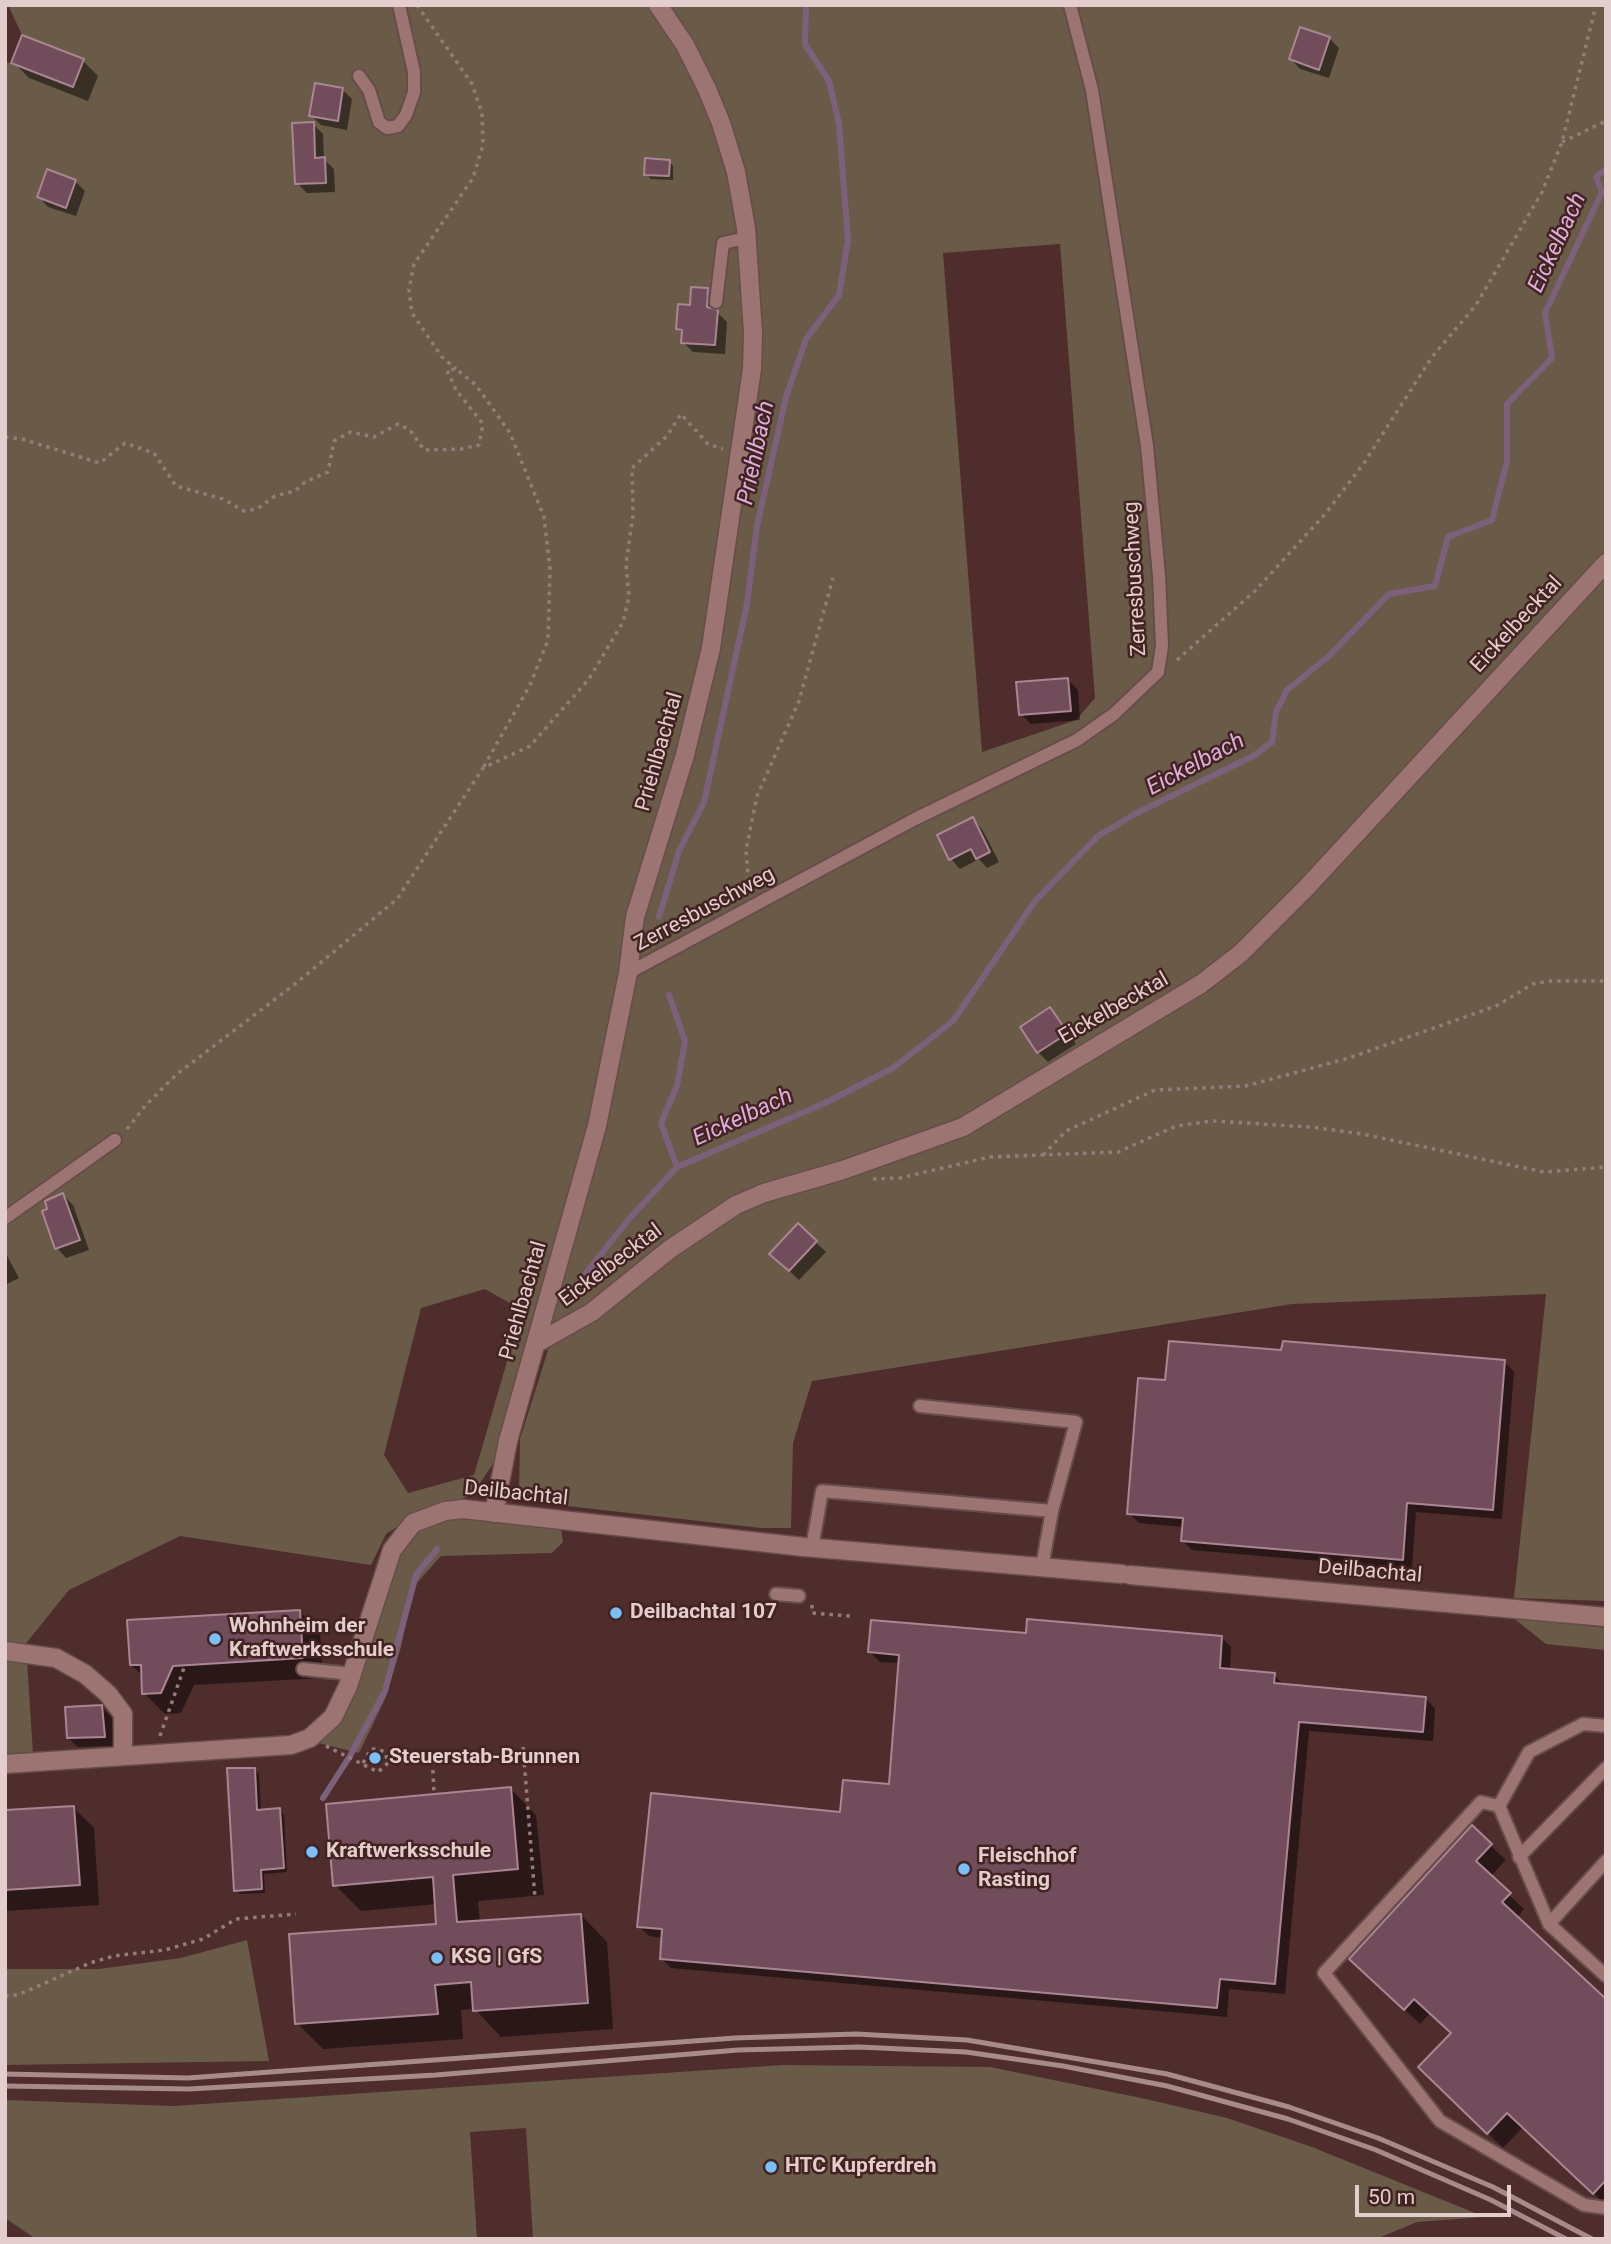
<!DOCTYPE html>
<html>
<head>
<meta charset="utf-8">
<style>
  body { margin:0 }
  #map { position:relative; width:1611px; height:2244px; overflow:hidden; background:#4e2d2c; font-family:Roboto,sans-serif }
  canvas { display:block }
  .frame { position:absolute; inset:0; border:7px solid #e4cecd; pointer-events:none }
  .scale { position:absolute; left:1355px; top:2185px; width:156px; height:32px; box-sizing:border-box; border:4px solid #e4cecd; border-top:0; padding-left:9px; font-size:21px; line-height:24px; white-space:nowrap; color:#e4cecd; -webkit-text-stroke:5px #432322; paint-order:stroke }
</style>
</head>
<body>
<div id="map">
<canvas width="1611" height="2244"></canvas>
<div class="frame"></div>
<div class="scale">50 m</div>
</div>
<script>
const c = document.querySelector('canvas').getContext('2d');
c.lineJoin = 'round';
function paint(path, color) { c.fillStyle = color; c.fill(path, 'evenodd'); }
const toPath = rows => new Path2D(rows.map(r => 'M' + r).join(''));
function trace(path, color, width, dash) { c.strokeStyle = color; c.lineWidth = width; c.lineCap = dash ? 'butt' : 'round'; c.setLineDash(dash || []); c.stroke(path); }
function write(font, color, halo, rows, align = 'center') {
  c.font = font + ' Roboto,sans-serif'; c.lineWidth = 5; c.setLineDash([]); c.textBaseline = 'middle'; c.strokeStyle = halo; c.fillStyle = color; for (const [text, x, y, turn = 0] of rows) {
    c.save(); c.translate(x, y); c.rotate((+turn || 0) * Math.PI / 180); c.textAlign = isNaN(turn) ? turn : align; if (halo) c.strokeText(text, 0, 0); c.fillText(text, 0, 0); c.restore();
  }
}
paint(toPath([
  [8,5,1606,5,1606,1601,1514,1598,1546,1294,1292,1304,812,1381,793,1443,791,1528,761,1528,567,1506,519,1492,520,1439,548,1350,530,1342,493,1464,472,1495,411,1518,386,1534,371,1565,180,1536,69,1590,19,1652,27,1660,33,1754,5,1756,5,62,11,63,22,35],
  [1060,244,1095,698,1076,720,982,752,943,253],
  [485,1289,522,1310,474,1475,408,1493,384,1455,421,1308],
  [441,1515,490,1518,561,1529,563,1542,552,1553,441,1556,414,1586,401,1647,385,1699,359,1753,310,1741,319,1735,404,1537],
  [1512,1617,1606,1628,1606,1650,1546,1644],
  [247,1940,269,2061,5,2065,5,1969,99,1969,181,1958],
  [783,2065,990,2067,1146,2099,1227,2118,1312,2147,1485,2217,1417,2222,1376,2239,533,2239,526,2128,470,2132,477,2239,36,2239,5,2218,5,2100,173,2106]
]), '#695b47');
paint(toPath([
  [1329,38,1339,48,1329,78,1300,69,1291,59],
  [83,61,98,76,88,101,29,78,13,62],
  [342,89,352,99,347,130,321,125,311,115],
  [313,124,323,134,324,159,334,169,335,192,307,193,297,183],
  [669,161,673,166,673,180,651,179,646,174],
  [75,181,85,191,76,216,48,207,39,197],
  [707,289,717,299,717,312,727,322,725,354,693,352,683,342,684,334,678,329],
  [1068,680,1078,690,1080,720,1031,724,1021,714],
  [973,819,982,829,999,862,987,868,979,859,960,869,951,859],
  [1050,1009,1076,1044,1048,1062,1038,1052],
  [63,1195,73,1205,89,1250,66,1258,57,1248,49,1210],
  [798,1225,826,1252,799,1280,782,1264],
  [5,1252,19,1278,5,1285],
  [1283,1352,1505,1362,1514,1372,1502,1519,1416,1512,1412,1569,1192,1550,1182,1540,1184,1527,1139,1523,1129,1513,1167,1382],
  [300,1612,320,1632,323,1678,194,1685,181,1713,165,1714,144,1693,143,1676,131,1665],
  [1027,1635,1221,1637,1231,1647,1230,1671,1274,1675,1284,1685,1425,1698,1435,1708,1433,1741,1309,1731,1285,1994,1229,1989,1227,2017,671,1968,661,1958,663,1938,649,1936,639,1926,890,1786,900,1663,880,1662,870,1652],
  [103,1708,112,1718,114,1746,78,1747,68,1738,67,1709],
  [254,1769,259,1774,261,1812,280,1810,284,1815,287,1872,264,1874,265,1893,240,1894,236,1890],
  [510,1788,536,1815,544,1895,478,1901,480,1922,581,1915,607,1942,613,2029,501,2037,475,2009,461,2010,463,2039,323,2049,297,2023,438,1926,436,1904,361,1911,335,1885],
  [74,1808,94,1828,99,1905,5,1911,5,1812],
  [1472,1828,1506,1860,1490,1877,1524,1909,1517,1918,1606,2001,1606,2205,1523,2127,1503,2148,1420,2067,1453,2034,1431,2012,1420,2024,1367,1974]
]), '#0007');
trace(toPath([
  [659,917,679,851,704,802,747,604,757,526,786,397,806,339,839,295,848,240,839,124,829,81,805,44,806,5],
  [669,995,685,1041,677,1086,661,1123,677,1167],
  [586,1273,629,1219,677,1167,825,1103,893,1068,953,1021,1035,901,1098,836,1135,814,1255,755,1272,742,1276,712,1287,690,1328,657,1389,594,1435,586,1448,537,1492,520,1507,461,1507,404,1552,358,1545,313,1602,192,1596,177,1606,169],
  [323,1798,350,1756,385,1691,416,1575,437,1549]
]), '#7d617c', 6);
const building = toPath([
  [1300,27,1330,37,1319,70,1289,59,1300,27],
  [22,35,84,59,73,87,11,63,22,35],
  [315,83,343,88,338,121,309,116,315,83],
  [314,122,315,158,325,157,326,183,295,184,292,123,314,122],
  [645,158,670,160,669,176,644,175,645,158],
  [47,169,76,180,66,208,37,197,47,169],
  [691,287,708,288,707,307,718,310,715,345,681,343,682,330,676,329,678,304,690,305,691,287],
  [1068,678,1071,711,1019,715,1016,682,1068,678],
  [973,817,990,852,976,859,971,849,949,860,937,835,973,817],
  [1050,1007,1068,1033,1037,1053,1020,1027,1050,1007],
  [63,1193,80,1240,55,1249,42,1211,47,1209,45,1201,63,1193],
  [798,1223,817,1241,789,1271,769,1254,798,1223],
  [1169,1341,1281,1350,1283,1341,1505,1360,1493,1510,1407,1503,1403,1560,1181,1541,1183,1518,1127,1514,1138,1378,1165,1380,1169,1341],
  [300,1610,303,1658,173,1666,161,1693,142,1694,141,1665,130,1665,127,1620,300,1610],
  [1027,1619,1222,1636,1220,1668,1275,1673,1274,1683,1426,1697,1423,1732,1299,1722,1275,1984,1220,1979,1217,2008,660,1959,662,1929,637,1927,651,1793,840,1812,843,1780,889,1784,899,1655,868,1652,871,1620,1026,1633,1027,1619],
  [102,1705,105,1737,67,1738,65,1707,102,1705],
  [227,1768,255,1768,257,1810,280,1808,284,1868,261,1870,262,1889,234,1891,227,1768],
  [511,1787,518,1869,453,1875,457,1922,581,1914,588,2003,473,2011,471,1982,435,1985,438,2014,295,2024,289,1934,436,1924,433,1877,333,1886,326,1804,511,1787],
  [74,1806,80,1885,5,1890,5,1810,74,1806],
  [1472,1825,1492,1844,1476,1861,1511,1893,1502,1902,1606,1999,1606,2180,1593,2194,1507,2113,1487,2134,1418,2067,1451,2033,1414,1999,1404,2010,1349,1959,1472,1825]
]);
paint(building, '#714d5b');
trace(building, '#ab8593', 2);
const lane = toPath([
  [359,76,369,90,379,122,387,128,398,126,406,115,414,92,414,72,399,5],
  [716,302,723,243,747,238],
  [628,973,915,819,1077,740,1114,714,1158,672,1162,646,1159,575,1147,446,1092,90,1070,5],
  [5,1218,115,1140],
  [920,1406,1076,1422,1052,1511,1042,1567],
  [812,1548,822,1491,1052,1511],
  [776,1594,799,1596],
  [303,1669,352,1674],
  [1499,1806,1529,1752,1583,1724,1606,1726],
  [1519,1857,1606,1768],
  [1606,1861,1549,1924,1606,1976],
  [1549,1924,1499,1806,1481,1802,1324,1973,1440,2121,1584,2205,1606,2208]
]);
const street = toPath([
  [537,1343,592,1312,670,1249,736,1205,764,1193,843,1170,963,1127,1201,984,1241,953,1307,887,1606,563],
  [494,1513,508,1441,597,1126,628,973,635,917,685,755,711,648,752,369,753,333,746,228,736,172,721,123,707,89,685,45,658,5],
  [5,1651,56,1658,85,1674,108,1694,123,1714,123,1756]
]);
const secondary = toPath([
  [1130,1575,1606,1617],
  [5,1764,291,1745,310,1738,333,1717,348,1686,392,1550,413,1523,445,1511,463,1509,804,1547,1122,1574]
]);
trace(lane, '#684c4c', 16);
trace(street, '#684c4c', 21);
trace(secondary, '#684c4c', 21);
trace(toPath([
  [417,5,472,84,482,113,483,145,473,178,414,264,409,290,412,313,442,357,456,369],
  [1562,142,1606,121],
  [5,437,22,439,100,463,125,443,154,453,176,486,223,499,244,511,257,509,275,496,295,491,305,482,328,472,334,441,350,432,374,437,398,424,410,430,424,450,461,449,479,445,483,424,456,390,447,370,456,369,476,385,510,433,544,517,550,569,548,640,530,685,483,768],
  [1177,660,1256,590,1326,513,1364,463,1432,357,1476,305,1542,192,1562,142,1596,5],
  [749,889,746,850,757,796,799,701,833,578],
  [127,1129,146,1105,177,1074,295,984,397,899,483,768,530,746,589,679,623,622,629,597,626,564,633,515,632,468,667,436,681,414,708,444,723,449],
  [1043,1155,1066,1131,1155,1090,1246,1086,1349,1058,1496,1006,1533,984,1549,981,1606,981],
  [873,1179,900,1178,990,1157,1118,1152,1176,1126,1212,1121,1311,1127,1362,1134,1544,1172,1606,1167],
  [812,1605,812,1613,850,1616],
  [160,1736,185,1665],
  [326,1746,378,1772,388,1763,433,1761],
  [523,1747,535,1898],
  [432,1753,434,1793],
  [363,1763,371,1749,377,1749,385,1752,388,1763],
  [5,1996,18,1995,90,1963,114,1956,165,1950,203,1939,236,1919,296,1914]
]), '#977b7a', 3.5, [3.5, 5]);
trace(lane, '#9c7573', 12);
trace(street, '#9c7573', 18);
trace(secondary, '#9c7573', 18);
trace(toPath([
  [5,2074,188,2078,735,2038,856,2034,967,2040,1167,2074,1289,2107,1378,2138,1493,2187,1592,2239],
  [5,2086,189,2089,436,2075,738,2050,859,2047,966,2052,1063,2066,1167,2086,1288,2119,1376,2150,1491,2200,1566,2239]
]), '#a68b8a', 5);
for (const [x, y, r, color] of [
  [616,1613,7,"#7abff8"],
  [215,1639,7,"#7abff8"],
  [375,1758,7,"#7abff8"],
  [312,1852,7,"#7abff8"],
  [964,1869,7,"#7abff8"],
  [437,1958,7,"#7abff8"],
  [771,2167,7,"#7abff8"]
]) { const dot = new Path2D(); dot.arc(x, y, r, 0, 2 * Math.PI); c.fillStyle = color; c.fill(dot); trace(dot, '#432322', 2.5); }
write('21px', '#e4cecd', '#432322', [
  ["Zerresbuschweg",1136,579,-93],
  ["Eickelbecktal",1517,625,-47],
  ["Priehlbachtal",660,752,-74],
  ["Zerresbuschweg",705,910,-28],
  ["Eickelbecktal",1114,1009,-30],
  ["Eickelbecktal",611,1266,-37],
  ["Priehlbachtal",524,1301,-74],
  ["Deilbachtal",516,1494,6],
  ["Deilbachtal",1370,1572,5]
]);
write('bold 21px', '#e4cecd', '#432322', [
  ["Deilbachtal 107",630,1613],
  ["Wohnheim der",229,1627],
  ["Kraftwerksschule",229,1651],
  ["Steuerstab-Brunnen",389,1758],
  ["Kraftwerksschule",326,1852],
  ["Fleischhof",978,1857],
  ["Rasting",978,1881],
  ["KSG | GfS",451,1958],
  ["HTC Kupferdreh",785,2167]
], 'left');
write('italic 23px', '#ddaddb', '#432322', [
  ["Eickelbach",1558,243,-65],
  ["Priehlbach",757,453,-78],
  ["Eickelbach",1196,765,-28],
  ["Eickelbach",743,1118,-25]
]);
</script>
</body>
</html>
